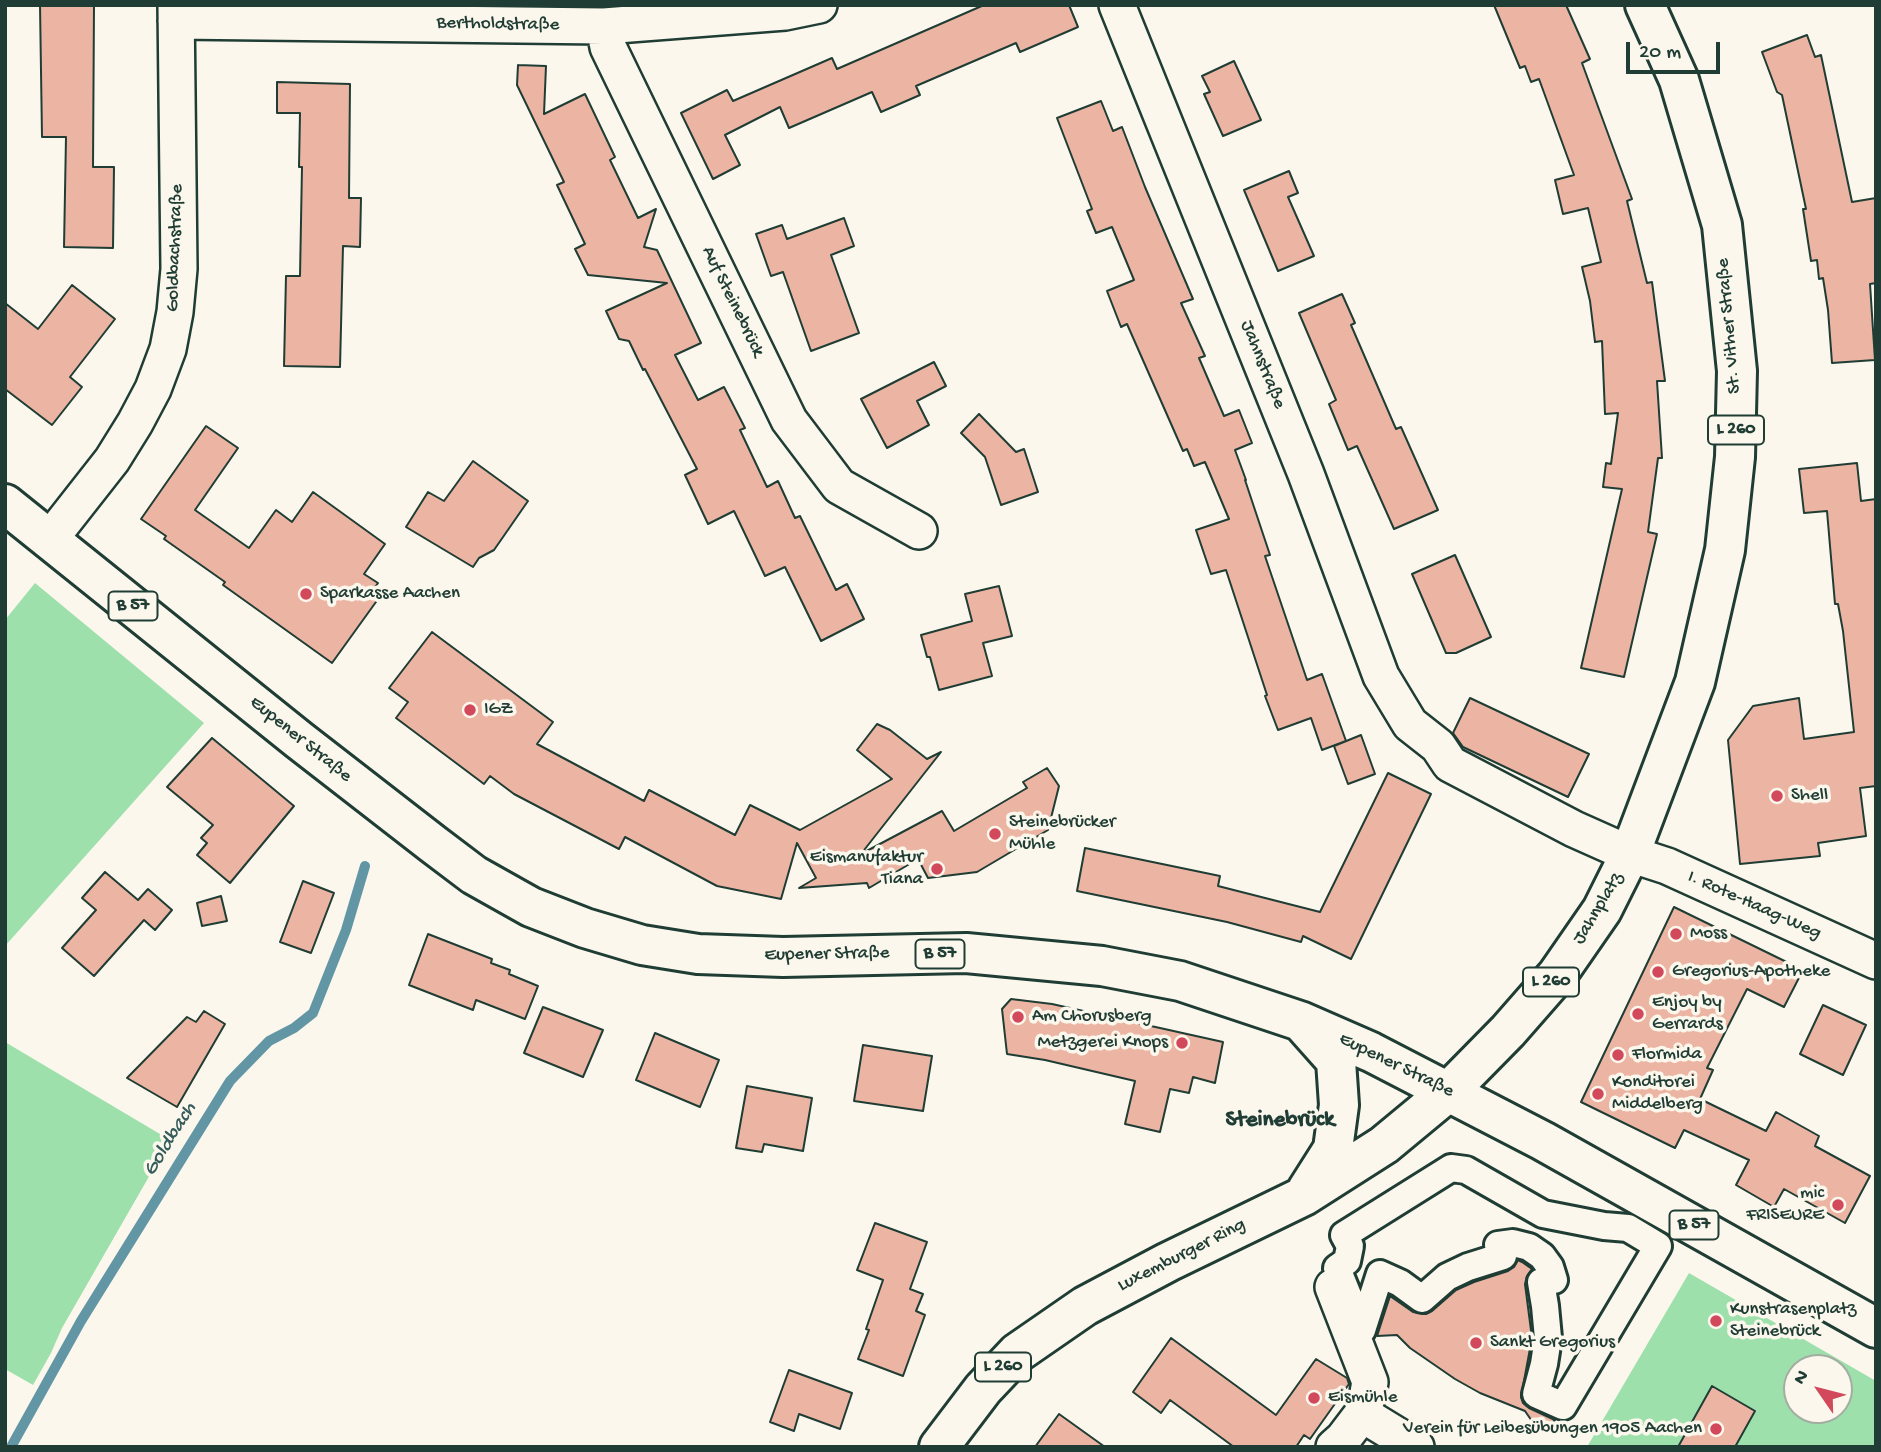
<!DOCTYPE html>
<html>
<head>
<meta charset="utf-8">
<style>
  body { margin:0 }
  #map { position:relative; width:1881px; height:1452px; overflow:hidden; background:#fbf7ec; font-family:"Gochi Hand",sans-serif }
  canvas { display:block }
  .frame { position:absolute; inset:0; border:7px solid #1f3d34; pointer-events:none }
  .north { position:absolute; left:1783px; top:1354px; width:70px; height:70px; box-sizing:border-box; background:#fbf7ec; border:2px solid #a3ada2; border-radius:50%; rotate:305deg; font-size:19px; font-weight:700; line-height:28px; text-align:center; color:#1f3d34 }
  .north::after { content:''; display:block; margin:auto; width:24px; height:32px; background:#d1495b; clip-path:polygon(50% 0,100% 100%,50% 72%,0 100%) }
  .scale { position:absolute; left:1626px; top:42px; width:94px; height:32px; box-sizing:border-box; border:4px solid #1f3d34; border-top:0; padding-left:9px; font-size:21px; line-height:24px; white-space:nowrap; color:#1f3d34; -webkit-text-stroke:5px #fbf7ec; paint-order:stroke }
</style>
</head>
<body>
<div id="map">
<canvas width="1881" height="1452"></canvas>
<div class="frame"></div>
<div class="north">N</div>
<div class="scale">20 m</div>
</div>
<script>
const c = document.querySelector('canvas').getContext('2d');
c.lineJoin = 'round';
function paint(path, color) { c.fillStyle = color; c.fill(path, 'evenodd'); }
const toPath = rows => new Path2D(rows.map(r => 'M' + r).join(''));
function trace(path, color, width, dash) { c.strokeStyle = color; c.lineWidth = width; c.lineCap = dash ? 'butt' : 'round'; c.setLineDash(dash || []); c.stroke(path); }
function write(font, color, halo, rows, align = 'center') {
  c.font = font + ' "Gochi Hand",sans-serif'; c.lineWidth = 7; c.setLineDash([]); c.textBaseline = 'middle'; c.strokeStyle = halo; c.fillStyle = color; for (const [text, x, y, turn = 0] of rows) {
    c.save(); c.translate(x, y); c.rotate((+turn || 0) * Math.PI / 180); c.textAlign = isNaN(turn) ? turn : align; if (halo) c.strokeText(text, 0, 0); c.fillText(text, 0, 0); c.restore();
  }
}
paint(toPath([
  [35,583,204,723,5,946,5,620],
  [5,1042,170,1140,62,1328,51,1353,33,1385,5,1369],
  [1689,1273,1876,1381,1876,1447,1587,1447],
  [1797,1368,1839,1368,1839,1410,1797,1410]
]), '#9ee0ab');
trace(toPath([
  [11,1447,81,1321,230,1081,269,1041,294,1028,313,1013,346,930,365,866]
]), '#6296a5', 10);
const building = toPath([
  [40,5,94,5,93,167,114,167,113,248,64,247,66,137,42,137,40,5],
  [984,5,1069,5,1078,27,1020,52,1016,43,916,86,920,95,881,112,872,92,789,128,780,107,725,135,740,165,713,179,681,113,727,90,733,101,832,58,837,69,984,5],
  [1494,5,1566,5,1590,59,1582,63,1632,199,1627,201,1647,283,1652,282,1665,381,1657,381,1662,458,1658,458,1648,532,1657,534,1624,677,1581,668,1622,489,1603,487,1606,463,1611,464,1618,413,1605,414,1602,341,1595,342,1590,301,1582,267,1601,262,1588,208,1563,214,1555,180,1574,175,1539,79,1531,82,1525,66,1520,68,1494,5],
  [1807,35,1815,57,1821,55,1852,202,1876,198,1876,283,1870,284,1875,360,1832,363,1828,310,1823,278,1819,279,1817,260,1811,261,1803,209,1806,209,1782,95,1777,92,1762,52,1807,35],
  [1234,61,1261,120,1223,136,1204,94,1210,92,1202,76,1234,61],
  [518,65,546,66,544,114,585,94,615,157,610,160,638,218,656,209,644,247,657,250,701,343,675,355,698,400,724,387,745,428,740,430,767,487,778,481,795,518,800,516,836,590,847,584,864,619,821,641,785,567,765,576,734,511,708,524,685,475,697,469,645,369,643,370,629,341,619,339,606,311,667,283,588,275,575,249,585,244,557,185,564,182,517,85,518,65],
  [277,82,350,84,349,198,361,198,360,247,343,246,340,367,284,366,286,276,300,276,302,167,299,167,300,113,277,113,277,82],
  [1101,101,1113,131,1122,127,1145,187,1193,299,1181,303,1205,356,1199,358,1224,416,1239,410,1252,443,1235,450,1246,480,1245,480,1270,555,1265,556,1307,680,1322,674,1346,741,1322,750,1311,718,1278,730,1265,696,1267,695,1226,570,1211,574,1196,530,1229,519,1205,462,1194,466,1187,449,1183,451,1127,324,1121,327,1107,291,1134,280,1112,227,1096,233,1087,211,1092,209,1057,118,1101,101],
  [1289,171,1298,193,1288,197,1314,256,1278,271,1244,190,1289,171],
  [844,218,854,246,831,255,859,333,811,351,783,272,771,276,756,234,782,225,787,239,844,218],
  [72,285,115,319,70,377,82,387,52,425,5,389,5,303,38,329,72,285],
  [1342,294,1355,323,1351,325,1396,429,1401,427,1438,510,1394,529,1357,446,1348,450,1329,404,1336,400,1299,313,1342,294],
  [934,362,946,386,917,401,929,425,887,448,861,399,934,362],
  [979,414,1016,452,1024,449,1038,492,1001,505,985,457,961,433,979,414],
  [206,426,238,448,195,510,249,548,276,510,292,522,313,492,385,544,364,574,378,583,373,590,381,595,332,663,223,585,225,582,164,539,166,536,141,519,206,426],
  [473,461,528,501,494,550,479,558,473,567,406,527,428,492,444,501,473,461],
  [1857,463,1861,501,1876,499,1876,786,1860,788,1866,836,1818,843,1820,856,1740,864,1728,740,1753,706,1799,698,1804,739,1854,732,1843,631,1838,604,1835,604,1827,511,1804,513,1799,469,1857,463],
  [1455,555,1491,637,1456,653,1446,653,1412,574,1455,555],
  [999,586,1012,636,983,643,992,676,939,690,930,657,927,657,921,635,972,621,965,594,999,586],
  [432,632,553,722,537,744,644,801,649,790,735,835,750,805,800,830,892,779,857,750,877,724,890,730,927,759,941,752,861,854,942,811,954,831,1027,788,1023,782,1047,768,1059,786,1048,830,977,872,928,878,918,859,869,888,867,883,799,888,816,878,797,843,781,899,717,886,625,837,619,849,514,794,490,776,484,784,396,718,408,702,389,688,432,632],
  [1470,698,1589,754,1568,797,1463,747,1453,733,1470,698],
  [1361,735,1375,774,1348,784,1334,746,1361,735],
  [212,738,294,806,230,883,197,855,207,843,201,838,213,825,167,787,212,738],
  [1388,773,1431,794,1351,959,1303,936,1301,942,1227,922,1077,891,1085,848,1220,876,1218,886,1320,912,1388,773],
  [105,872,138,900,148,889,172,910,155,930,144,920,94,976,62,948,96,910,82,898,105,872],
  [303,881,334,893,311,953,280,942,303,881],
  [221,896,227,921,202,926,197,903,221,896],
  [1674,907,1803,970,1784,1007,1747,989,1707,1068,1713,1070,1700,1099,1766,1131,1776,1112,1819,1136,1815,1146,1870,1176,1845,1223,1784,1189,1774,1207,1736,1185,1749,1160,1684,1130,1675,1148,1581,1102,1674,907],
  [428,934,492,959,491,963,510,970,509,974,538,986,525,1019,476,1000,473,1010,409,985,428,934],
  [1011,999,1052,1004,1223,1042,1215,1083,1193,1077,1189,1093,1170,1089,1160,1132,1125,1124,1135,1081,1045,1060,1007,1054,1002,1009,1011,999],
  [1823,1005,1866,1025,1843,1075,1800,1054,1823,1005],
  [543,1007,603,1030,583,1077,524,1053,543,1007],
  [204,1011,225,1024,177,1107,127,1078,187,1017,196,1022,204,1011],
  [655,1033,719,1060,700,1107,636,1080,655,1033],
  [863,1045,932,1056,923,1111,854,1101,863,1045],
  [747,1086,812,1098,803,1151,764,1144,762,1152,736,1148,747,1086],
  [875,1223,927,1242,910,1289,923,1294,916,1311,925,1315,903,1376,858,1359,869,1330,866,1329,883,1280,857,1270,875,1223],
  [1518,1260,1522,1262,1532,1269,1527,1276,1525,1284,1532,1338,1521,1397,1523,1403,1529,1408,1555,1420,1546,1429,1536,1427,1525,1411,1480,1393,1455,1379,1410,1348,1397,1335,1377,1336,1390,1296,1413,1312,1426,1314,1432,1311,1456,1290,1474,1282,1508,1271,1514,1267,1518,1260],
  [1171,1338,1276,1415,1316,1359,1347,1378,1349,1384,1310,1439,1304,1435,1296,1447,1234,1447,1170,1400,1161,1413,1133,1392,1171,1338],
  [789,1370,852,1393,840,1429,799,1414,794,1431,770,1422,789,1370],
  [1712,1386,1755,1411,1735,1447,1678,1447,1712,1386],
  [1059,1414,1105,1447,1035,1447,1059,1414]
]);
paint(building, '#ecb4a2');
trace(building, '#1f3d34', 2);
const pedestrian = toPath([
  [1451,1168,1466,1170,1543,1214,1604,1226,1628,1228,1658,1246,1563,1406,1536,1394,1544,1364,1548,1338,1545,1306,1541,1282,1554,1280,1550,1267,1542,1256,1529,1247,1513,1243,1498,1245,1503,1256,1468,1267,1447,1277,1422,1299,1400,1283,1380,1274,1362,1330,1337,1268,1347,1261,1350,1246,1344,1235,1451,1168]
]);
const minor = toPath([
  [1117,5,1306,474,1381,676,1410,724,1438,746,1450,764,1574,829,1630,854,1667,866,1876,961],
  [176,21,604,26,785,12,819,5],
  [604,26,608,47,789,420,839,486,919,531],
  [50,539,112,460,135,423,153,389,168,349,175,312,179,269,176,5],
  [1333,1287,1370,1382,1367,1398,1362,1414,1343,1439,1334,1447],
  [1362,1414,1416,1447]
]);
const primary = toPath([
  [5,504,299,740,433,844,474,875,531,907,585,928,642,945,698,954,783,957,966,953,1102,966,1180,981,1300,1021,1371,1052,1543,1141,1876,1328],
  [1304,1025,1336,1061,1339,1105,1333,1149,1307,1190],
  [939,1447,983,1389,1017,1353,1085,1306,1168,1262,1304,1196,1384,1145,1448,1092,1508,1031,1557,975,1602,910,1630,854,1695,682,1725,550,1735,457,1737,371,1722,225,1679,80,1645,5]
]);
trace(pedestrian, '#1f3d34', 32);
trace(minor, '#1f3d34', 40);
trace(primary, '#1f3d34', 44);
trace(pedestrian, '#fbf7ec', 26);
trace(minor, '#fbf7ec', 35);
trace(primary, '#fbf7ec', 38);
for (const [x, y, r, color] of [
  [306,594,7,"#d1495b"],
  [470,710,7,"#d1495b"],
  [1777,796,7,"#d1495b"],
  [995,834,7,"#d1495b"],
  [937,869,7,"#d1495b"],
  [1676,934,7,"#d1495b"],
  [1658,972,7,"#d1495b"],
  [1638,1014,7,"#d1495b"],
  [1018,1017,7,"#d1495b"],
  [1182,1043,7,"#d1495b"],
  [1618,1055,7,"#d1495b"],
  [1598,1094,7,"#d1495b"],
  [1838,1205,7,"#d1495b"],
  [1716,1321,7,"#d1495b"],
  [1476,1343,7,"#d1495b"],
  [1314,1398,7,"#d1495b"],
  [1716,1429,7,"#d1495b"]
]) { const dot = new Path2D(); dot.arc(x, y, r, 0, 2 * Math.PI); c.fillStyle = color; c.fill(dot); trace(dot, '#fbf7ec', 2.5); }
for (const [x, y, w] of [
  [1736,430,56],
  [133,606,49],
  [940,954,49],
  [1551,982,56],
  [1694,1225,49],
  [1003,1367,56]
]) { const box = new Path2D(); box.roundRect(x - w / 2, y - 14.5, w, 29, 5); c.fillStyle = '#fbf7ec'; c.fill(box); trace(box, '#1f3d34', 2); }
write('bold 18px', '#1f3d34', null, [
  ["L 260",1736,430],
  ["B 57",133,606],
  ["B 57",940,954],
  ["L 260",1551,982],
  ["B 57",1694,1225],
  ["L 260",1003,1367]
]);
write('19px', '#1f3d34', '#fbf7ec', [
  ["Bertholdstraße",498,25,1],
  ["Goldbachstraße",176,248,-88],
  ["Auf Steinebrück",732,302,64],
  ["St. Vither Straße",1730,326,-95],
  ["Jahnstraße",1262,365,68],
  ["Eupener Straße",300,740,39],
  ["I. Rote-Haag-Weg",1754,906,24],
  ["Jahnplatz",1599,909,-59],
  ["Eupener Straße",827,955,-1],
  ["Eupener Straße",1396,1066,26],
  ["Luxemburger Ring",1182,1256,-27]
]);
write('19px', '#1f3d34', '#fbf7ec', [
  ["Sparkasse Aachen",320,594],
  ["IGZ",484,710],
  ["Shell",1791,796],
  ["Steinebrücker",1009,823],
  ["Mühle",1009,845],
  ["Eismanufaktur",923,858,"right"],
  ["Tiana",923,880,"right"],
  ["Moss",1690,934],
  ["Gregorius-Apotheke",1672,972],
  ["Enjoy by",1652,1003],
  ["Gerrards",1652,1025],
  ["Am Chorusberg",1032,1017],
  ["Metzgerei Knops",1168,1043,"right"],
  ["Flormida",1632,1055],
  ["Konditorei",1612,1083],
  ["Middelberg",1612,1105],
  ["mic",1824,1194,"right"],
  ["FRISEURE",1824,1216,"right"],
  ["Kunstrasenplatz",1730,1310],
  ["Steinebrück",1730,1332],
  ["Sankt Gregorius",1490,1343],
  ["Eismühle",1328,1398],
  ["Verein für Leibesübungen 1905 Aachen",1702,1429,"right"]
], 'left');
write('italic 21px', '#355b5a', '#fbf7ec', [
  ["Goldbach",171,1140,-58]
]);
write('bold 23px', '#1f3d34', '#fbf7ec', [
  ["Steinebrück",1280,1121]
]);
</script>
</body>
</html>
